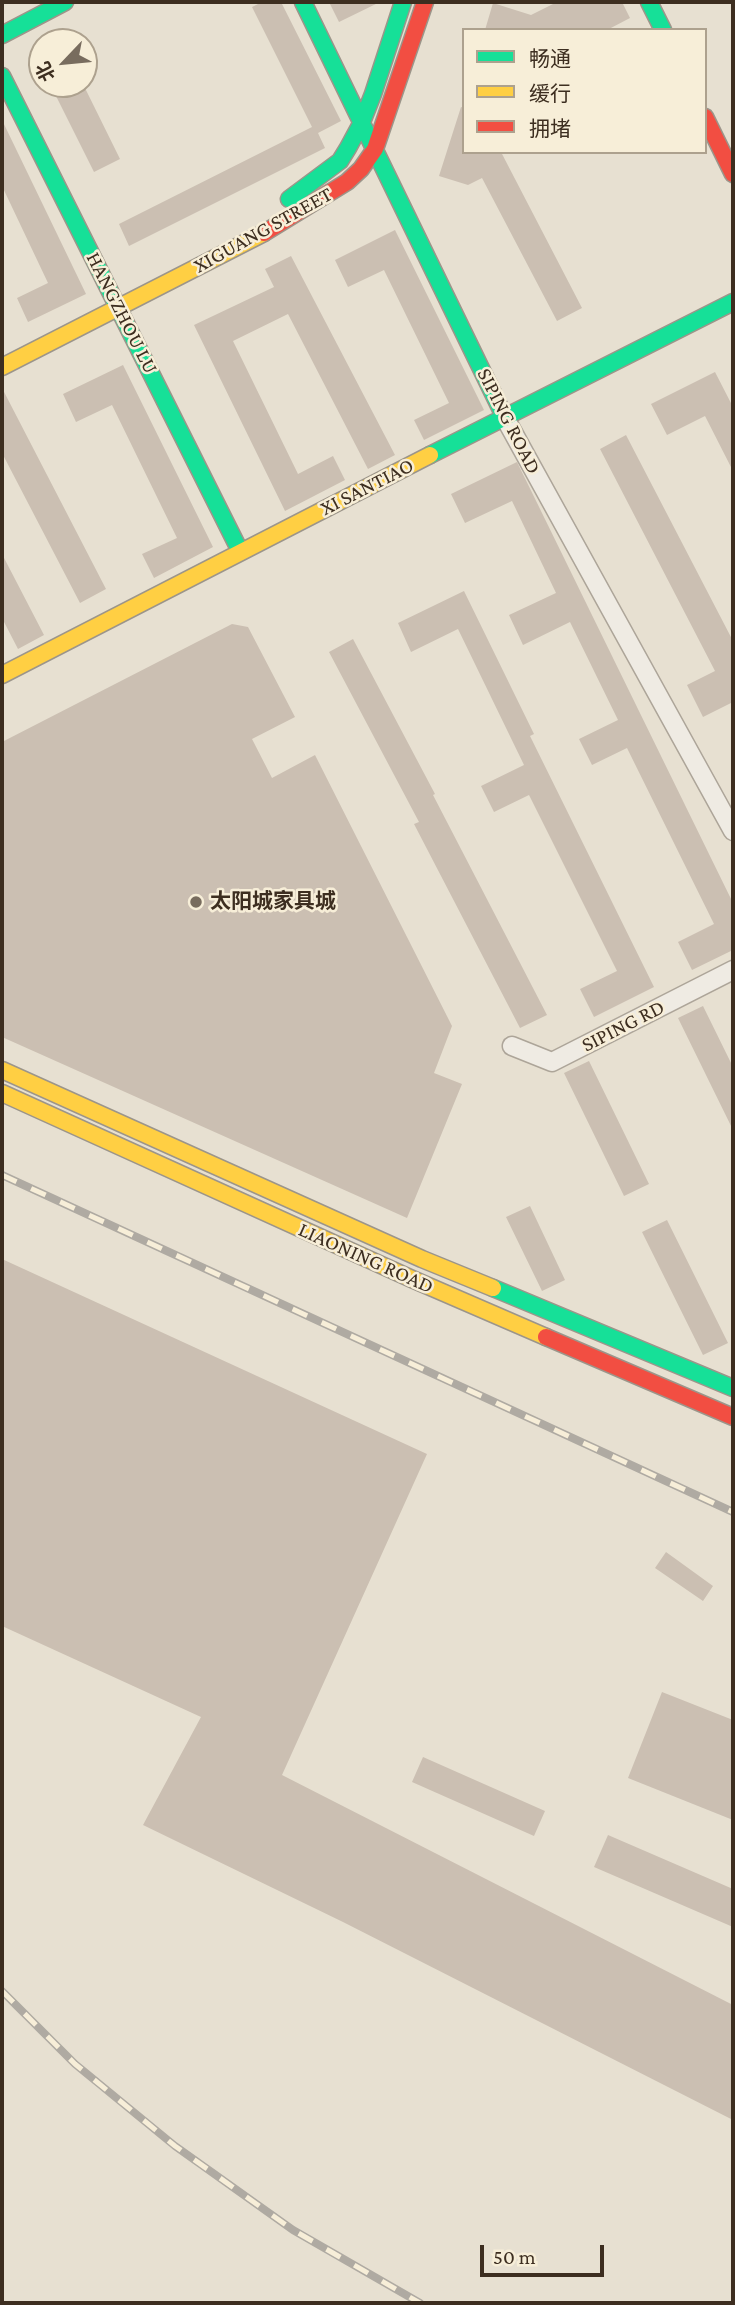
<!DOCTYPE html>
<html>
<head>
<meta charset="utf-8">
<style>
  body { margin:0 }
  #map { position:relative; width:735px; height:2305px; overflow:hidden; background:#e7e0d1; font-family:"Crimson Pro","Noto Sans SC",serif }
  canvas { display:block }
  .frame { position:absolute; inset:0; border:4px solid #3d2e20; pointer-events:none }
  .legend { position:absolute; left:462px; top:28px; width:245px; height:126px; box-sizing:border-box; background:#f7eed8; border:2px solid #ada18e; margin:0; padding:9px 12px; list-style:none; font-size:21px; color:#3d2e20 }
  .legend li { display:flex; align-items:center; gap:14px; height:35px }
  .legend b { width:35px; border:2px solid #ada18e }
  .north { position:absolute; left:28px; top:28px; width:70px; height:70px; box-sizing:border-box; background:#f7eed8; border:2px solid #ada18e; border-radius:50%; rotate:244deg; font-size:19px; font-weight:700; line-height:28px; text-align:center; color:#3d2e20 }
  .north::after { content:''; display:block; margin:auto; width:24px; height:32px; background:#786c5e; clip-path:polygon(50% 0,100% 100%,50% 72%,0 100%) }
  .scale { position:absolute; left:480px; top:2245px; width:124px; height:32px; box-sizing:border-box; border:4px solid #3d2e20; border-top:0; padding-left:9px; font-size:21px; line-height:24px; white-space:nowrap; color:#3d2e20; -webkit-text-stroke:5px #f7eed8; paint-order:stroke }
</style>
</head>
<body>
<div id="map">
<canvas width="735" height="2305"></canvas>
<div class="frame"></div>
<ul class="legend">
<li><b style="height:9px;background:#16e098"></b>畅通</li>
<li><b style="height:9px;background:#ffcf43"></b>缓行</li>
<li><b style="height:9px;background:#f24e42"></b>拥堵</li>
</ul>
<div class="north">北</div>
<div class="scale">50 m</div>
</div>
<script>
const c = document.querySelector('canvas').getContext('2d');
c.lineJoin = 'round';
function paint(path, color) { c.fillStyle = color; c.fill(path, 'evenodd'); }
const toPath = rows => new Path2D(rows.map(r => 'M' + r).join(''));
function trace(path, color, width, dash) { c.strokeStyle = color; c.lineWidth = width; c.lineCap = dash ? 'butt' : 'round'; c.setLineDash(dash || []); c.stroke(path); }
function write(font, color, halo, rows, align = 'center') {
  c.font = font + ' "Crimson Pro","Noto Sans SC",serif'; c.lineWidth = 5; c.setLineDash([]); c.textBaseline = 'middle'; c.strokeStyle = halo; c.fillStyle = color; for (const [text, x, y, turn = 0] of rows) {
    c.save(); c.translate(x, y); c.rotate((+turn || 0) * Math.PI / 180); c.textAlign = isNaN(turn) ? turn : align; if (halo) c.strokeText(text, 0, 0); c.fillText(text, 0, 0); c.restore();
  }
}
paint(toPath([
  [262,2,281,2,341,121,318,133,325,148,129,246,119,224,312,127,252,7],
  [329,2,380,2,339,22],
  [557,2,622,2,630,18,607,30,485,30,493,3,531,15],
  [50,84,83,84,120,159,94,172],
  [461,107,464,108,464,152,501,152,582,308,557,321,482,178,468,185,439,176],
  [2,120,86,294,28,322,17,298,48,283,2,186],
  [395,230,484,410,424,440,414,420,449,403,384,270,348,287,335,260],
  [291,256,395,455,368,469,288,314,233,341,298,474,333,456,345,480,285,511,194,325,274,287,265,269],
  [123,365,213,547,154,578,142,554,177,538,112,405,76,422,63,394],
  [715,372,733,407,733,471,705,416,667,435,651,404],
  [2,388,106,589,80,603,2,453],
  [626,435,733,641,733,702,703,717,687,685,715,671,600,449],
  [517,462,733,903,733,950,692,970,678,942,714,924,627,748,592,765,579,739,618,720,570,622,523,645,509,615,556,593,512,501,465,523,451,494],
  [2,554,44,635,18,649,2,618],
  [464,591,534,734,530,736,654,987,594,1017,580,989,617,971,529,795,494,812,481,786,524,765,458,629,411,652,398,623],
  [232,624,248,627,295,717,252,739,272,778,315,755,452,1026,434,1073,462,1084,407,1218,2,1037,2,742],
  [353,639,435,794,433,795,547,1015,520,1028,414,824,419,822,329,652],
  [703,1006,733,1067,733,1130,678,1018],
  [589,1061,649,1184,624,1196,564,1073],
  [530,1206,565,1280,542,1291,506,1217],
  [667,1220,728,1343,703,1355,642,1232],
  [2,1259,427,1454,282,1775,733,2005,733,2120,343,1922,143,1825,201,1717,2,1626],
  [666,1552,713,1586,703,1601,655,1568],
  [662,1692,733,1720,733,1820,628,1778],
  [423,1757,545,1811,534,1836,412,1782],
  [608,1835,733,1889,733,1927,594,1867]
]), '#cbbfb2');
const street = toPath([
  [505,418,733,831],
  [512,1046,552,1062,733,970]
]);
const fast = toPath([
  [303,2,505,418],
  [649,2,663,30],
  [2,35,65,2],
  [2,76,240,551],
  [289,199,340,161,348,148,362,122,373,94,403,2],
  [430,455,733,302],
  [493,1288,733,1388]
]);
const slow = toPath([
  [2,367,264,233],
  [2,675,430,455],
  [2,1070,422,1259,493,1288],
  [2,1093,412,1279,546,1337]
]);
const jam = toPath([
  [705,117,733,174],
  [264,233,347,182,361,169,375,149,425,2],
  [546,1337,733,1417]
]);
trace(street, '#ada599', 21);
trace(fast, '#9c958a', 19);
trace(slow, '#9c958a', 19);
trace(jam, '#9c958a', 19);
trace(street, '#efebe3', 18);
trace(fast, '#16e098', 16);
trace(slow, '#ffcf43', 16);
trace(jam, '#f24e42', 16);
const rail = toPath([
  [2,1175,733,1512],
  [2,1991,75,2064,175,2146,293,2230,420,2303]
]);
trace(rail, '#afaaa2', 8);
trace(rail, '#f7eed8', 5, [16]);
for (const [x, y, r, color] of [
  [196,902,7,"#786c5e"]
]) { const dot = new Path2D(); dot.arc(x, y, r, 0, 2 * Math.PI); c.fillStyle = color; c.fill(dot); trace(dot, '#f7eed8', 2.5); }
write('21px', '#3d2e20', '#f7eed8', [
  ["XIGUANG STREET",263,230,-29],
  ["HANGZHOU LU",122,313,63],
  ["SIPING ROAD",509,421,63],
  ["XI SANTIAO",367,487,-27],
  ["SIPING RD",623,1026,-27],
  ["LIAONING ROAD",366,1258,24]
]);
write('bold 21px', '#3d2e20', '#f7eed8', [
  ["太阳城家具城",210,902]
], 'left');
</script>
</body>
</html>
